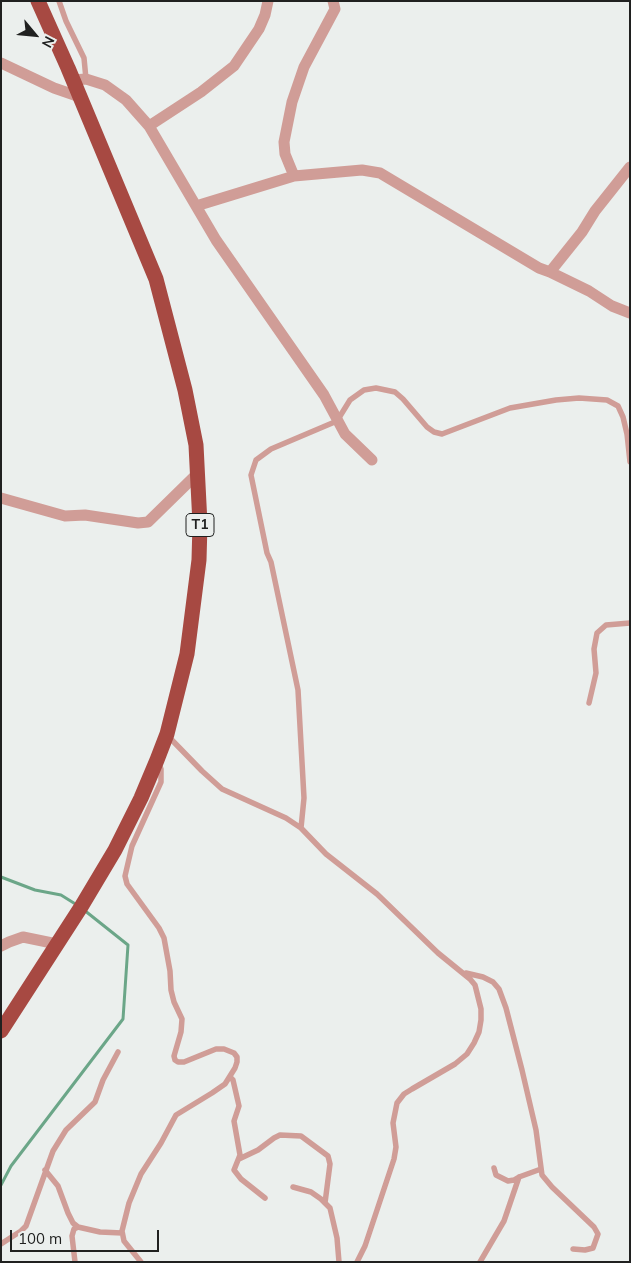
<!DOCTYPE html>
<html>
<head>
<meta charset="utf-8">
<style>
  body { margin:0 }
  #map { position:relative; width:631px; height:1263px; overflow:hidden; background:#ebefed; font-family:Mulish,sans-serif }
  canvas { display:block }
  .frame { position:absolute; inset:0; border:2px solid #202120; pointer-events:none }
  .north { position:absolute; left:10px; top:10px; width:50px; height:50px; -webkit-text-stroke:4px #ebefed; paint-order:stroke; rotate:118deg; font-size:14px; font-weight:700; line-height:20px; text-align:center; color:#202120 }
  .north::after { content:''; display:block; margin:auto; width:18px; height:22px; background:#202120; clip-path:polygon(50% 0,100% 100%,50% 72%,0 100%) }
  .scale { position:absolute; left:10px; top:1230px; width:149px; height:22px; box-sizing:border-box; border:2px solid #202120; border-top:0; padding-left:6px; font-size:15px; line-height:18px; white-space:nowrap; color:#202120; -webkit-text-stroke:4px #ebefed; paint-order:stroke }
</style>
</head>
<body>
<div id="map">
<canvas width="631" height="1263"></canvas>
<div class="frame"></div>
<div class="north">N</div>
<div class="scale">100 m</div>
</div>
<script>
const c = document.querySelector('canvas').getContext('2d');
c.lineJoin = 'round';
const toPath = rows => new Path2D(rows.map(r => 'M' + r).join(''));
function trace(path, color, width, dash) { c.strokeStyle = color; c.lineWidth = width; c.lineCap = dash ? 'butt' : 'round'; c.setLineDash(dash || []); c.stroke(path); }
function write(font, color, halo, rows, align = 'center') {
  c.font = font + ' Mulish,sans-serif'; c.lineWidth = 4; c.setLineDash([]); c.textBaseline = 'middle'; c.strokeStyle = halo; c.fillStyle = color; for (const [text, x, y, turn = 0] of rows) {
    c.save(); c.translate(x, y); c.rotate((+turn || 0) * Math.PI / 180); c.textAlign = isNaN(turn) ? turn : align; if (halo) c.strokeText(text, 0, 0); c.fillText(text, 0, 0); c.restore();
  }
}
trace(toPath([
  [1,877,35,890,61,895,77,905],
  [1,1185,11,1166,123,1019,128,945,84,910]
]), '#6ba688', 3);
trace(toPath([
  [59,1,66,21,84,58,86,79],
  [589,703,596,673,594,649,597,633,606,625,630,623],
  [168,736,202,771,222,789,286,818,301,828,326,854,377,894,438,953,470,979,475,985,481,1009,481,1020,479,1032,474,1043,467,1054,455,1064,412,1089,404,1094,397,1103,393,1123,396,1147,394,1159,365,1246,357,1262],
  [301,828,304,798,298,690,271,562,267,553,251,475,256,460,271,449,337,421,350,400,364,390,376,388,395,392,403,399,427,427,434,432,442,434,510,408,556,400,579,398,607,400,618,406,623,417,627,434,630,462],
  [466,973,483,977,493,982,499,989,506,1008,522,1070,536,1130,542,1175,552,1187,594,1227,598,1234,593,1248,585,1250,573,1249],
  [230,1077,233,1080,239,1106,234,1121,240,1155,234,1170,241,1179,265,1198],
  [239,1159,258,1150,274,1138,280,1135,301,1136,328,1156,330,1164,325,1203],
  [494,1168,496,1175,508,1181,514,1180,519,1177,541,1169],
  [45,1170,58,1186,68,1213,73,1223,78,1227,100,1232,122,1233],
  [293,1187,311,1192,321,1199,330,1208,337,1238,339,1262],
  [1,1244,21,1231,26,1226,53,1151,66,1130,95,1102,103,1080,118,1052],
  [75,1262,72,1236,74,1229,78,1227],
  [141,1262,124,1241,122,1231,129,1203,141,1174,161,1143,176,1115,212,1093,225,1084,235,1068,237,1062,237,1057,234,1053,224,1049,216,1049,184,1062,178,1062,175,1060,174,1056,181,1032,182,1019,174,1002,171,990,170,971,164,938,159,928,127,884,125,876,132,846,161,782,161,769,159,764],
  [480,1262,504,1221,519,1177]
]), '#d09d97', 5.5);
trace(toPath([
  [1,63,54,88,80,97],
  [73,80,86,79,105,85,126,100,149,126,216,240,324,395,345,434,372,460],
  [149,126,201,92,234,66,259,29,265,15,268,1],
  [294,176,285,154,284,142,292,102,304,67,335,9,333,1],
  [196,206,294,176,362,170,380,173,539,268,550,272,589,291,612,306,630,313],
  [550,272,582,232,595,211,630,167],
  [1,498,65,516,85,515,138,523,148,522,197,474],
  [1,946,9,942,23,937,57,944]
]), '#d09d97', 11);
trace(toPath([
  [1,1031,81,907,115,850,141,798,157,760,167,734,187,654,199,560,200,524,196,445,185,390,156,279,68,68,38,1]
]), '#a74942', 15);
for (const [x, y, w] of [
  [200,525,28]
]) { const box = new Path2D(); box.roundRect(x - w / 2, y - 11.5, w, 23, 4); c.fillStyle = '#ebefed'; c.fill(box); trace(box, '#202120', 1); }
write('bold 14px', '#202120', null, [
  ["T1",200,525]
]);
</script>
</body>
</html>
